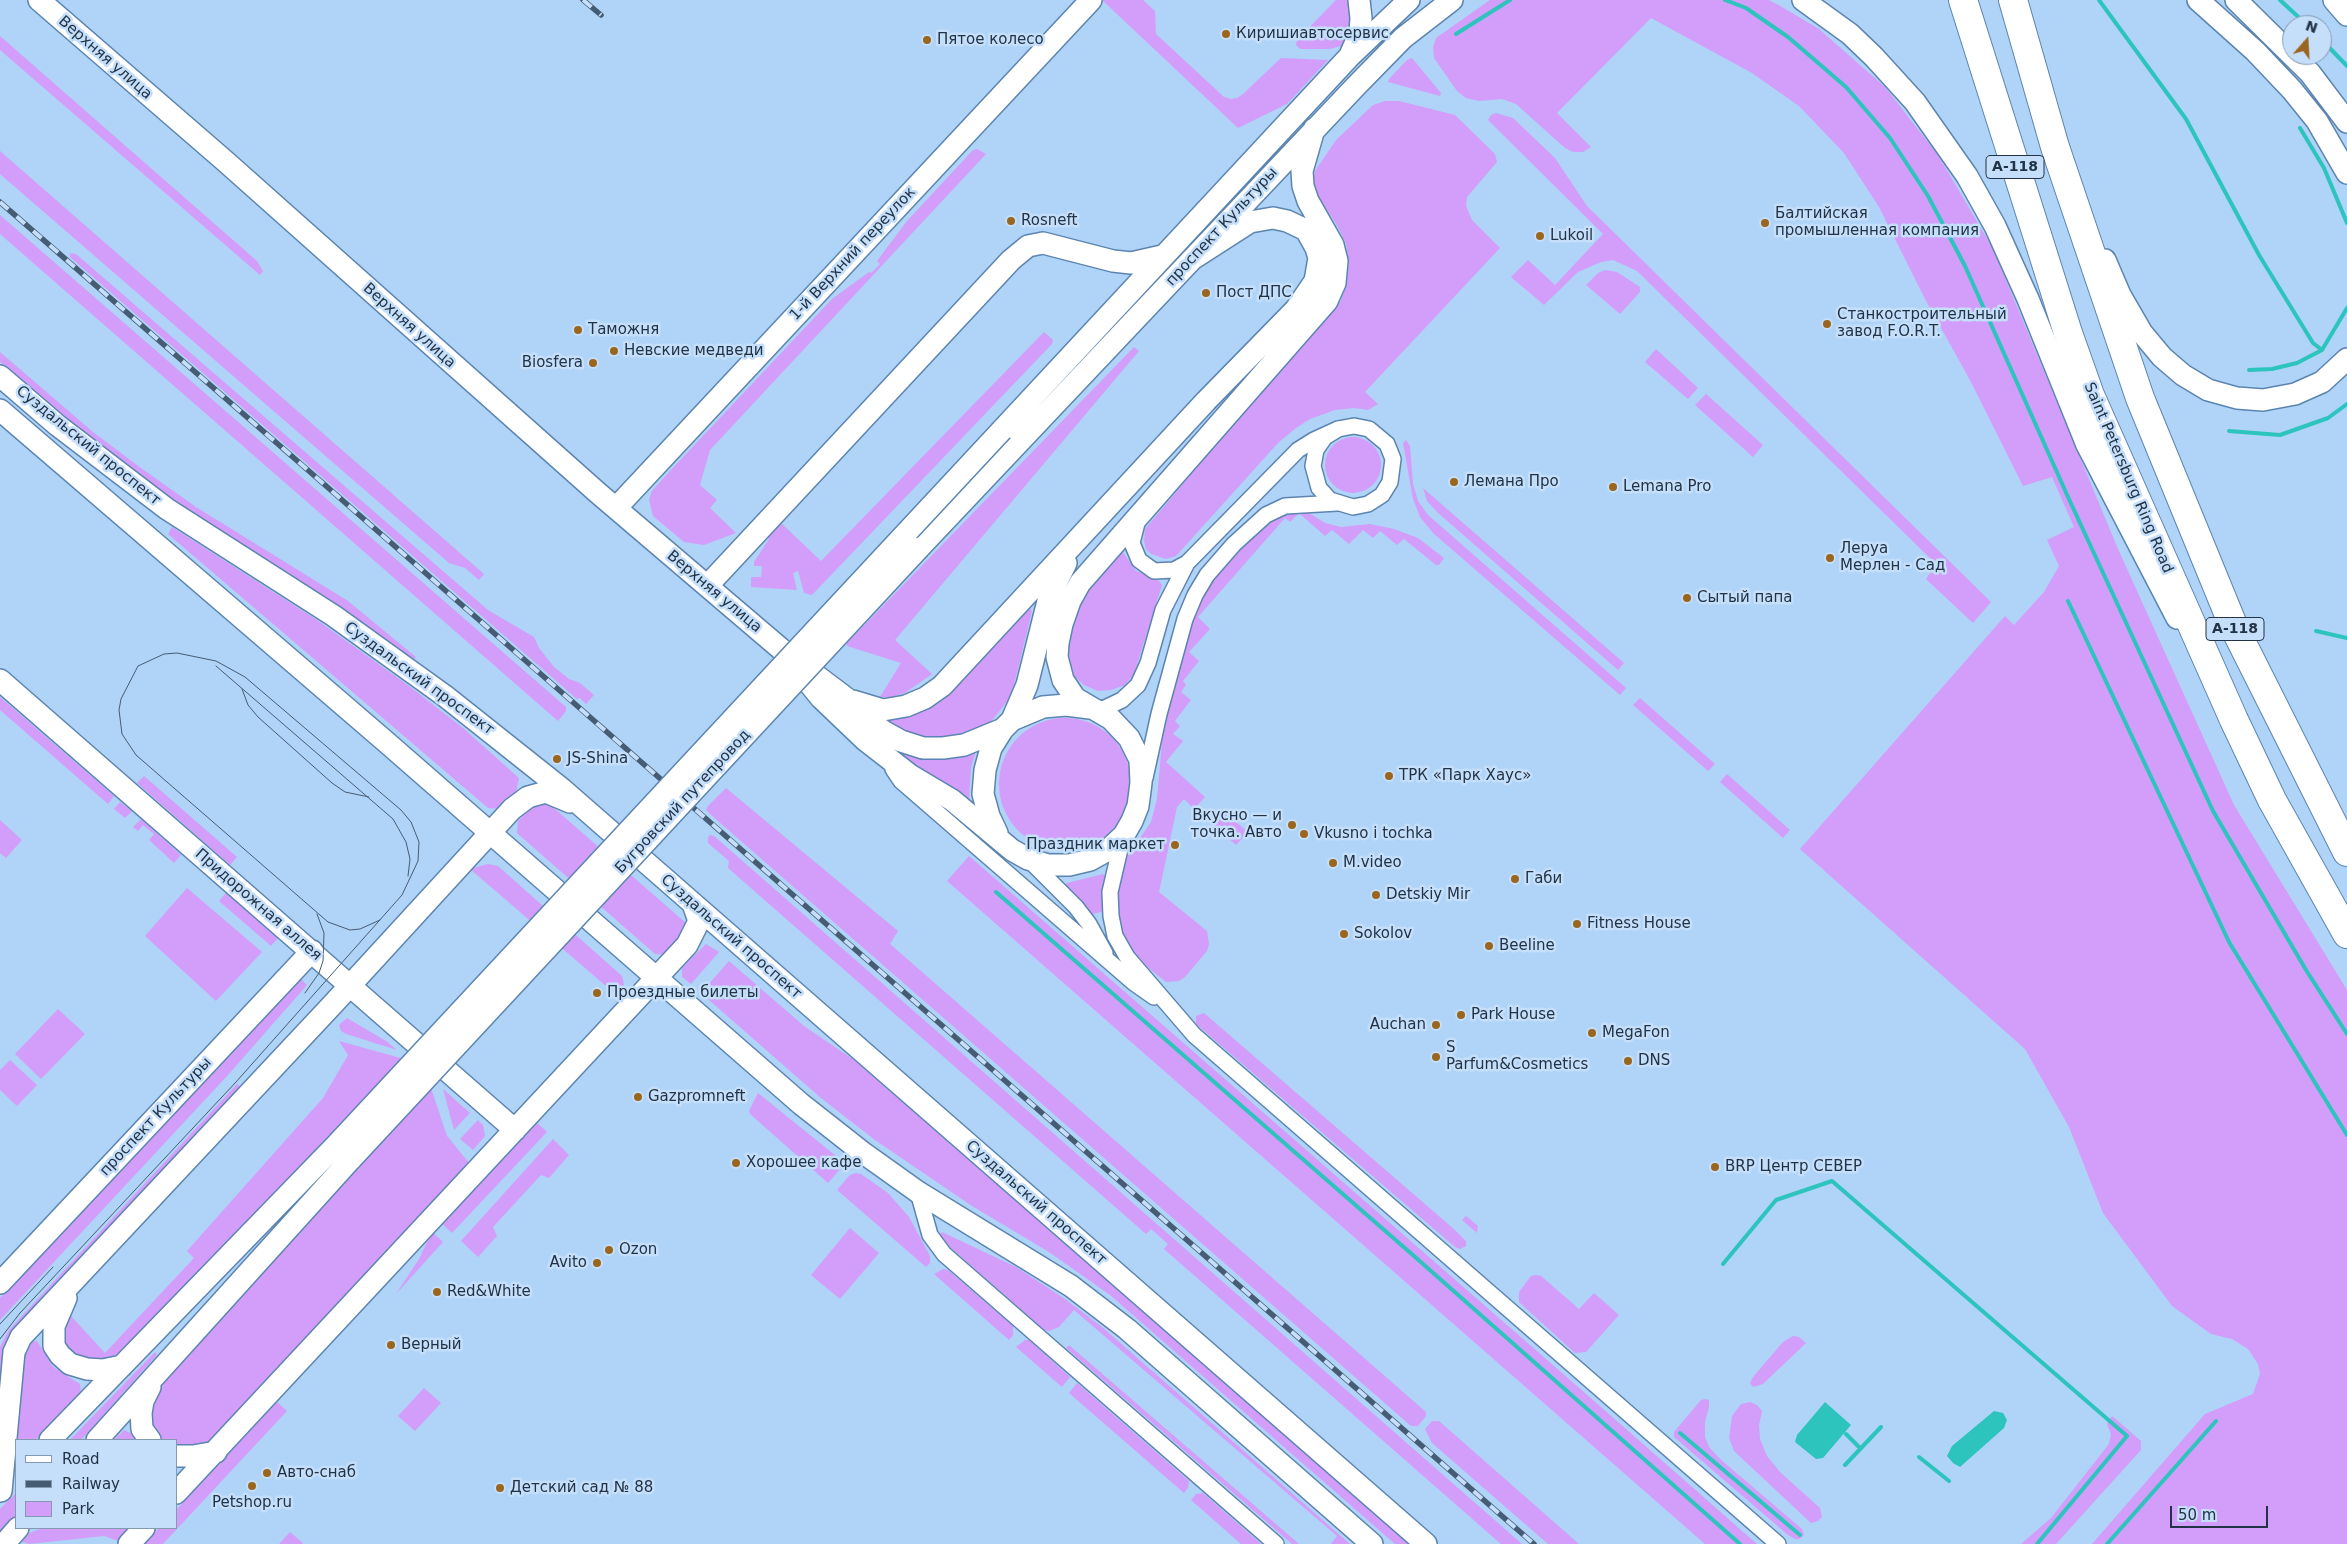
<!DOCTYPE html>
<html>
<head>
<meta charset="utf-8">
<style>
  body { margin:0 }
  #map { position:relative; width:2347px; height:1544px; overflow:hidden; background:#b0d3f8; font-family:"DejaVu Sans",sans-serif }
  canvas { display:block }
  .legend { position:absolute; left:15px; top:1439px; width:162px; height:90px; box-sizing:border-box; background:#c5dffb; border:1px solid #849ab2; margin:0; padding:6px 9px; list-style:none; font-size:15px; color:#223345 }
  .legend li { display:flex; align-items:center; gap:10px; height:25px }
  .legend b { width:25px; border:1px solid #849ab2 }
  .north { position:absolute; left:2282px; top:15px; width:50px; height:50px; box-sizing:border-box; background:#c5dffb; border:1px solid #849ab2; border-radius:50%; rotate:19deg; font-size:14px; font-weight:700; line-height:20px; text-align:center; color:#223345 }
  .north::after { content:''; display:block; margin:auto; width:18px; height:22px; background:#9a661d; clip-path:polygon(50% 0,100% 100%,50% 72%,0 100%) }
  .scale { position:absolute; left:2170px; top:1506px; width:98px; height:22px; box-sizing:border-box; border:2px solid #223345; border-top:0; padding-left:6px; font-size:15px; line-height:18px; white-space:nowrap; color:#223345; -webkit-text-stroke:4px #c5dffb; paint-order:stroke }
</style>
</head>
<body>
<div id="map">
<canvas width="2347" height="1544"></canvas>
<ul class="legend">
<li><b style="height:6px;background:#fff"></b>Road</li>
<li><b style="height:6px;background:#465c73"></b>Railway</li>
<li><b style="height:14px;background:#d39dfa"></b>Park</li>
</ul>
<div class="north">N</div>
<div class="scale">50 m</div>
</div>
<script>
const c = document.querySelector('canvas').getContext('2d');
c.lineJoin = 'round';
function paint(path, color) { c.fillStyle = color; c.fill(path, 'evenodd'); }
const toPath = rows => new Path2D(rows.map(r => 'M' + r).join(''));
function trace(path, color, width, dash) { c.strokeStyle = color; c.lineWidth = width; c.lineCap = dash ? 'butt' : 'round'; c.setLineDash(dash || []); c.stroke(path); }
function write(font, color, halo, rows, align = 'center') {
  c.font = font + ' "DejaVu Sans",sans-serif'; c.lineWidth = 5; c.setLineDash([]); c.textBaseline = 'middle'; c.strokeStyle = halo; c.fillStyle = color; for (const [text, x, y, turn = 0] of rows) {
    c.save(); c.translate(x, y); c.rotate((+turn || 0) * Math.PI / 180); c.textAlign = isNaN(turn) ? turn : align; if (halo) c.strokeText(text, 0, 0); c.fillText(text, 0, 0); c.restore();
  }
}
paint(toPath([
  [1102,0,1143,0,1155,11,1156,34,1224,97,1231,99,1237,98,1243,94,1281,58,1328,60,1287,104,1238,128],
  [1336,0,1352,0,1354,24,1345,45,1329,49,1300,49,1296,45,1297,40],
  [1490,0,1769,0,1782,7,1819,29,1885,87,1938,155,1993,249,2118,549,2234,805,2347,990,2347,1544,2092,1544,2205,1414,2253,1394,2260,1374,2258,1364,2248,1349,2232,1339,2211,1334,2172,1306,2103,1213,2069,1127,2025,1049,1800,849,2005,616,2014,625,2044,592,2059,566,2047,540,2074,527,2052,477,2023,486,1971,382,1925,299,1879,207,1844,153,1799,106,1752,73,1651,18,1557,113,1591,147,1583,152,1573,152,1565,148,1516,104,1502,99,1479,101,1466,98,1457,91,1434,58,1433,47,1436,38],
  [0,36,257,261,263,271,260,275,0,50],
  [1412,58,1441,93,1440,96,1388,82,1389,79,1407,60],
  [1385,101,1399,101,1455,115,1495,154,1497,162,1467,197,1466,206,1472,220,1500,248,1365,392,1378,404,1368,410,1354,408,1335,410,1310,419,1296,428,1278,443,1176,556,1166,559,1151,554,1146,549,1144,541,1145,529,1263,389,1341,301,1347,282,1349,262,1346,244,1338,227,1316,193,1313,180,1315,171,1336,140,1373,105],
  [1496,113,1513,118,1555,158,1587,206,1991,602,1973,623,1926,579,1936,564,1637,271,1613,260,1601,262,1578,272,1544,305,1511,277,1528,260,1555,285,1603,234,1488,120,1491,115],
  [977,149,986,154,710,450,700,485,717,500,710,508,736,533,704,545,684,542,653,516,649,500,652,491,670,471,832,299,869,272,871,273,880,264,877,261,907,221,973,150],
  [0,151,484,574,479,580,465,568,449,563,0,174],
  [0,215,566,707,566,711,558,721,0,234],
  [70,253,76,254,488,610,534,637,539,648,554,667,569,679,580,683,594,695,586,704,580,698,577,699,70,257],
  [1605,270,1617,272,1640,287,1640,292,1620,314,1586,285,1598,273],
  [1044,332,1053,340,1052,344,812,595,804,593,798,571,793,573,797,590,751,587,751,577,761,577,762,566,754,566,754,562,769,539,767,536,780,522,821,561],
  [1134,347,1139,351,895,640,932,674,905,693,891,697,880,697,901,663,847,646,847,643],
  [1656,349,1698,388,1688,399,1645,362],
  [0,352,93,432,141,468,196,507,348,601,416,657,414,659,337,606,191,515,88,438,0,362],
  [1706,394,1763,445,1753,457,1695,405],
  '1325 465a28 28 0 1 1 56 0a28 28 0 1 1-56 0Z',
  [1406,440,1410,446,1413,484,1418,501,1428,515,1626,688,1620,695,1433,533,1420,517,1413,499,1403,443],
  [1423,488,1624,663,1618,670,1437,512,1427,501],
  [1304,510,1325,523,1341,527,1370,524,1394,529,1418,538,1444,558,1439,565,1436,565,1404,539,1397,545,1380,531,1373,538,1363,530,1349,544,1332,530,1325,536,1299,513,1290,522,1285,518,1198,617,1210,629,1189,652,1199,661,1183,681,1186,685,1181,692,1191,700,1175,721,1180,726,1173,734,1183,741,1166,762,1205,797,1194,809,1184,799,1177,807,1159,892,1207,931,1209,944,1207,951,1185,977,1179,981,1166,982,1146,966,1128,946,1119,925,1115,899,1123,863,1151,822,1157,799,1163,730,1174,675,1192,618,1206,586,1270,516],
  [172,527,317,620,409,686,463,728,519,778,516,792,499,809,488,808,168,534],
  [1120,548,1136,571,1159,581,1162,585,1134,674,1125,685,1111,690,1098,691,1084,685,1074,676,1067,663,1066,647,1080,601],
  [1028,607,1032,611,1014,685,1008,700,990,723,962,738,909,738,885,719],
  [0,697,114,796,108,804,0,710],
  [1640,698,1715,764,1708,771,1633,705],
  '999 784a66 66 0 1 1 132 0a66 66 0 1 1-132 0Z',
  [898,746,977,747,971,767,969,800,940,780,894,753],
  [1727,774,1790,830,1783,838,1720,782],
  [144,776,237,857,230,865,137,783],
  [726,788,898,931,890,944,1426,1412,1426,1416,1418,1426,1411,1426,710,814,706,810,708,806],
  [120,802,132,811,125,818,114,809],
  [548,803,686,923,687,929,683,934,665,955,655,954,517,833,518,821,534,804],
  [1225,813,1248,832,1236,845,1214,826],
  [141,819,181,855,174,863,149,840,154,834,143,825,138,831,133,827],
  [0,820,22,840,6,858,0,853],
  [710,835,714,836,1522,1544,1501,1544,1164,1249,1168,1244,1151,1229,1146,1234,728,868,729,861,708,843,708,838],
  [969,856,1585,1393,1757,1544,1705,1544,1625,1474,947,881],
  [488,864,498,866,622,976,624,985,624,995,621,999,470,869],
  [1103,874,1107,878,1104,911,1090,915,1064,886,1067,883],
  [187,888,262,952,216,1001,145,936],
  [226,893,278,938,271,946,219,901],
  [706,944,719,952,691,984,682,977,682,968],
  [729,961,804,1026,854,1060,1409,1544,1395,1544,1110,1295,1049,1252,972,1206,875,1140,821,1098,701,993],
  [300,978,307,985,228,1075,0,1320,0,1298],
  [58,1009,85,1034,41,1079,15,1054],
  [1204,1013,1455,1230,1466,1241,1466,1246,1460,1249,1455,1247,1196,1024,1196,1016],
  [347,1018,386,1041,397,1050,346,1034,341,1031,339,1025],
  [339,1041,404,1059,309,1166,118,1354,106,1359,83,1361,61,1343,63,1313,69,1308,71,1316,105,1353,194,1258,187,1251,323,1098,348,1055],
  [10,1060,37,1085,17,1106,0,1090,0,1070],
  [237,1084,242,1088,26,1318,0,1414,0,1347,9,1330],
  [430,1085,447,1136,470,1164,215,1439,207,1444,176,1449,176,1440,162,1440,152,1426,151,1408,161,1387,361,1159],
  [443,1089,470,1113,454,1130],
  [758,1093,841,1160,841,1168,828,1183,750,1114,749,1111],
  [478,1120,483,1125,485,1136,473,1150,460,1139],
  [534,1120,547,1132,452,1233,440,1222],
  [553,1139,569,1155,549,1178,541,1175,493,1227,497,1236,478,1257,461,1241],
  [855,1173,861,1174,888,1193,909,1217,930,1256,930,1263,926,1267,837,1190,850,1175],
  [1466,1216,1478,1226,1477,1233,1462,1220],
  [850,1228,879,1253,840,1299,811,1275],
  [432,1232,443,1242,396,1294,419,1259],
  [942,1232,1016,1267,1065,1299,1102,1327,1350,1544,1331,1544,1337,1536,1074,1310,1059,1327,1049,1331,1044,1330,950,1247,939,1235],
  [943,1269,948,1270,1013,1326,1013,1335,1009,1340,934,1274],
  [1536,1275,1541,1276,1579,1309,1594,1293,1619,1315,1586,1352,1575,1353,1519,1302,1519,1292,1531,1276],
  [1793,1336,1799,1337,1806,1343,1763,1384,1753,1387,1750,1383,1753,1377,1783,1342],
  [1025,1340,1029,1340,1070,1377,1062,1387,1016,1347],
  [37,1341,53,1367,80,1384,81,1394,35,1440,16,1440,16,1444,13,1441,21,1353,30,1342],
  [1069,1345,1299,1544,1292,1544,1066,1348],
  [155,1352,157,1355,81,1440,70,1440],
  [1077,1383,1189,1481,1188,1488,1184,1493,1069,1393],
  [424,1388,441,1403,415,1431,398,1416],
  [1705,1399,1709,1400,1709,1407,1705,1422,1705,1437,1709,1447,1720,1459,1802,1529,1804,1535,1800,1539,1795,1539,1788,1535,1674,1437,1674,1432,1701,1400],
  [277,1402,287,1411,163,1544,144,1544,159,1528,176,1528,176,1510],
  [1750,1402,1757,1405,1762,1411,1759,1425,1760,1439,1767,1456,1780,1472,1820,1508,1822,1517,1818,1521,1811,1523,1734,1451,1729,1438,1732,1416,1741,1404],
  [2112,1416,2141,1441,2141,1450,2056,1544,2021,1544,2051,1518,2109,1444,2111,1434,2107,1424],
  [1432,1421,1439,1421,1579,1544,1548,1544,1432,1443,1425,1429],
  [124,1430,132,1434,136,1440,114,1440],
  [16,1493,16,1517,0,1536,0,1509],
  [1203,1493,1261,1544,1241,1544,1191,1500,1196,1494],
  [43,1528,130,1528,118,1541,104,1536,29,1544,22,1542,29,1533],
  [290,1532,303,1543,302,1544,279,1544]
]), '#d39dfa');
paint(toPath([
  [1825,1402,1851,1425,1823,1458,1816,1459,1795,1442,1797,1435],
  [1994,1411,2003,1413,2007,1420,2004,1428,1960,1467,1953,1463,1947,1456,1952,1446]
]), '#2cc4bd');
trace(toPath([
  [1725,0,1746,8,1788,37,1846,87,1890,138,1928,196,1965,266,2068,497,2213,811,2306,970,2347,1034],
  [2099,0,2186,119,2259,255,2313,343,2322,350],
  [2280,0,2307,25],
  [1456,34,1510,0],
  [2322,40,2347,66],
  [2300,128,2324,168,2347,223],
  [2249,370,2272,369,2297,363,2322,350,2347,308],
  [2229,431,2280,435,2328,418,2347,404],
  [2068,601,2229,942,2347,1135],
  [2316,631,2347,638],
  [996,892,1414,1256,1740,1544],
  [1723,1264,1776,1200,1832,1181,2127,1436,2037,1544],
  [1680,1433,1800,1535],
  [1846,1434,1860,1448],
  [1919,1457,1949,1481],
  [1845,1465,1881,1427],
  [2107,1544,2216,1421]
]), '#2cc4bd', 4);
const street = toPath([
  [1138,519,1132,543,1139,560,1154,571,1174,570,1187,563],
  [1091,708,1103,709,1122,700,1138,685,1148,663,1163,610,1187,563,1298,450,1314,440,1338,429,1354,426,1369,429,1387,444,1393,459,1390,482,1382,495,1368,504,1353,507,1330,500,1319,488,1313,466,1316,450,1325,437,1338,429],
  [893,769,901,781,1134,983,1154,997],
  [1145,778,1159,714,1185,619,1195,595,1207,575,1234,544,1266,515,1285,506,1337,503],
  [1123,836,1110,892,1111,916,1115,936,1127,957,1194,1035,1778,1544],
  [1030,861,1076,907,1089,924,1105,953],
  [918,1192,930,1235,944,1254,1276,1544]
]);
const secondary = toPath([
  [39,0,225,161,598,493,781,649,846,698,857,710,883,731,901,741,923,748,943,748,964,745,1003,729],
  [1803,0,1850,34,1874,57,1915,102,1967,176,1995,226,2028,299,2087,445,2177,618],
  [2198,0,2255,51,2292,90,2317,121,2347,173],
  [2236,0,2310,73,2347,122],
  [2334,0,2347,15],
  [1351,53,1360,33,1361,18,1359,0],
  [2105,260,2120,295,2142,333,2162,357,2183,375,2208,390,2237,398,2263,400,2295,394,2322,382,2347,359],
  [0,376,57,425,167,509,334,616,445,696,562,789,1426,1544],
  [0,410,385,741,801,1104,862,1152,918,1192,1071,1286,1127,1329,1372,1544],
  [1002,430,1349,57,1409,0],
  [616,508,1091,0],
  [919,548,1356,86,1403,38,1452,0],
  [708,585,1011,260,1028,246,1043,243,1113,261,1131,263,1162,256],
  [781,649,821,698,865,740,910,775,952,800,1012,850,1028,859,1048,865,1069,865,1090,860,1108,850,1124,835,1132,821,1138,806,1141,783,1140,760,1129,738,1111,719,1075,698,1063,680,1057,657,1058,643,1062,624,1070,601,1080,583,1327,301,1335,283,1337,261,1333,245,1308,201,1303,186,1302,171,1314,129],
  [0,680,515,1130],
  [853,701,883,710,906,706,925,698,942,686,1206,401,1296,309,1315,281,1319,258,1316,248,1306,230,1287,221,1273,218,1250,222,1191,260],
  [1012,720,1027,685,1049,597,1066,563],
  [997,833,989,816,983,794,985,770,991,748,1003,729,1012,720,1043,707,1066,705,1090,708],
  [0,1283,312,951],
  [66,1298,54,1326,54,1346,60,1355,70,1364,87,1369,103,1370,122,1366],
  [50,1440,339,1142],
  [97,1440,351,1159],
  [150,1440,142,1429,141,1413,143,1401,150,1387],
  [176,1456,193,1456,216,1452],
  [1,1491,14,1352,21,1337,334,1003,512,809,528,797,546,792,570,802],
  [176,1493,687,945,699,921,693,904],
  [4,1544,18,1528],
  [129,1544,144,1528]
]);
const highway = toPath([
  [1963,0,2068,333,2090,395,2234,720,2272,800,2347,934],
  [2013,0,2055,147,2140,398,2233,625,2347,852]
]);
trace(street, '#5b85b0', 18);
trace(secondary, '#5b85b0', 24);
trace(highway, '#5b85b0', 30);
trace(street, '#fff', 15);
trace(secondary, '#fff', 21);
trace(highway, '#fff', 28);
trace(toPath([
  [216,666,393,819,406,842,410,859,408,876],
  [242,689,248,705,258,717,332,783,345,792,369,797],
  [305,993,319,973,323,961,324,933,317,914],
  [0,1324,53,1267],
  [0,1339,20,1313,236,1082,402,895,418,861,419,842,411,822,401,810,245,677,216,661,177,653,164,654,138,666,121,699,119,710,122,734,136,755,328,922,350,930,360,929,380,920]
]), '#465c73', 1);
const rail = toPath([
  [583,0,601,15],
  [0,202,325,485,1534,1544]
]);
trace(rail, '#465c73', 5.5);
trace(rail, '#c5dffb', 4, [11]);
const secondaryBridge = toPath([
  [339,1142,1002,430],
  [351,1159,919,548]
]);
trace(secondaryBridge, '#5b85b0', 24, []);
trace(secondaryBridge, '#fff', 21);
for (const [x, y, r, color] of [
  [1226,34,5,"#9a661d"],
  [927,40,5,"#9a661d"],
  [1011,221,5,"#9a661d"],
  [1765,223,5,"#9a661d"],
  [1540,236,5,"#9a661d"],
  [1206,293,5,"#9a661d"],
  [1827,324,5,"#9a661d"],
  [578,330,5,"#9a661d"],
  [614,351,5,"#9a661d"],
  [593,363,5,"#9a661d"],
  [1454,482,5,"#9a661d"],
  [1613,487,5,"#9a661d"],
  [1830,558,5,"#9a661d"],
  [1687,598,5,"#9a661d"],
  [557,759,5,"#9a661d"],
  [1389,776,5,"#9a661d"],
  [1292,825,5,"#9a661d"],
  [1304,834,5,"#9a661d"],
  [1175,845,5,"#9a661d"],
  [1333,863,5,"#9a661d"],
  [1515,879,5,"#9a661d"],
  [1376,895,5,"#9a661d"],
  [1577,924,5,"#9a661d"],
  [1344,934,5,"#9a661d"],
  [1489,946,5,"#9a661d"],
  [597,993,5,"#9a661d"],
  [1461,1015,5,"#9a661d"],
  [1436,1025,5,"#9a661d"],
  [1592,1033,5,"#9a661d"],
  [1436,1057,5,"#9a661d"],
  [1628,1061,5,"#9a661d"],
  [638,1097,5,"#9a661d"],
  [736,1163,5,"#9a661d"],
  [1715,1167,5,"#9a661d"],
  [609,1250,5,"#9a661d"],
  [597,1263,5,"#9a661d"],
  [437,1292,5,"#9a661d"],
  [391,1345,5,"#9a661d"],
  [267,1473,5,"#9a661d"],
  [252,1486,5,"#9a661d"],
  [500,1488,5,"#9a661d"]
]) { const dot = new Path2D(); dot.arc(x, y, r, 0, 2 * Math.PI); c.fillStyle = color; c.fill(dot); trace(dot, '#c5dffb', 2); }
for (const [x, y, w] of [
  [2015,167,58],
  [2235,629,58]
]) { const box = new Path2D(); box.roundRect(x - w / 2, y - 11.5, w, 23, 4); c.fillStyle = '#c5dffb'; c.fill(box); trace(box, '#223345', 1); }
write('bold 14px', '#223345', null, [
  ["А-118",2015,167],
  ["А-118",2235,629]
]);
write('15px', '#223345', '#c5dffb', [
  ["Киришиавтосервис",1236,34],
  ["Пятое колесо",937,40],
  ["Балтийская",1775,214],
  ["промышленная компания",1775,231],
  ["Rosneft",1021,221],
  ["Lukoil",1550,236],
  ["Пост ДПС",1216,293],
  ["Станкостроительный",1837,315],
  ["завод F.O.R.T.",1837,332],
  ["Таможня",588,330],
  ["Невские медведи",624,351],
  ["Biosfera",583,363,"right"],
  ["Лемана Про",1464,482],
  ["Lemana Pro",1623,487],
  ["Леруа",1840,549],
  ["Мерлен - Сад",1840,566],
  ["Сытый папа",1697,598],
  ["JS-Shina",567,759],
  ["ТРК «Парк Хаус»",1399,776],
  ["Вкусно — и",1282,816,"right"],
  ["точка. Авто",1282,833,"right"],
  ["Vkusno i tochka",1314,834],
  ["Праздник маркет",1165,845,"right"],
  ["M.video",1343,863],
  ["Габи",1525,879],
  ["Detskiy Mir",1386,895],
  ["Fitness House",1587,924],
  ["Sokolov",1354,934],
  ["Beeline",1499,946],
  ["Проездные билеты",607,993],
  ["Park House",1471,1015],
  ["Auchan",1426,1025,"right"],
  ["MegaFon",1602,1033],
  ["S",1446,1048],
  ["Parfum&Cosmetics",1446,1065],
  ["DNS",1638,1061],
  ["Gazpromneft",648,1097],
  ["Хорошее кафе",746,1163],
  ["BRP Центр СЕВЕР",1725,1167],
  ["Ozon",619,1250],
  ["Avito",587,1263,"right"],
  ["Red&White",447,1292],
  ["Верный",401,1345],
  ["Авто-снаб",277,1473],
  ["Детский сад № 88",510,1488],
  ["Petshop.ru",252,1503,"center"]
], 'left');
write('15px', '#223345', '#c5dffb', [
  ["Верхняя улица",105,58,41],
  ["проспект Культуры",1222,227,-47],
  ["1-й Верхний переулок",853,254,-47],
  ["Верхняя улица",409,326,42],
  ["Суздальский проспект",88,446,39],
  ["Saint Petersburg Ring Road",2128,478,67],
  ["Верхняя улица",714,592,40],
  ["Суздальский проспект",419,679,36],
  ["Бугровский путепровод",683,802,-47],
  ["Придорожная аллея",258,905,41],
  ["Суздальский проспект",731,937,41],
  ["проспект Культуры",156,1117,-47],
  ["Суздальский проспект",1036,1203,41]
]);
</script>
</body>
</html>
